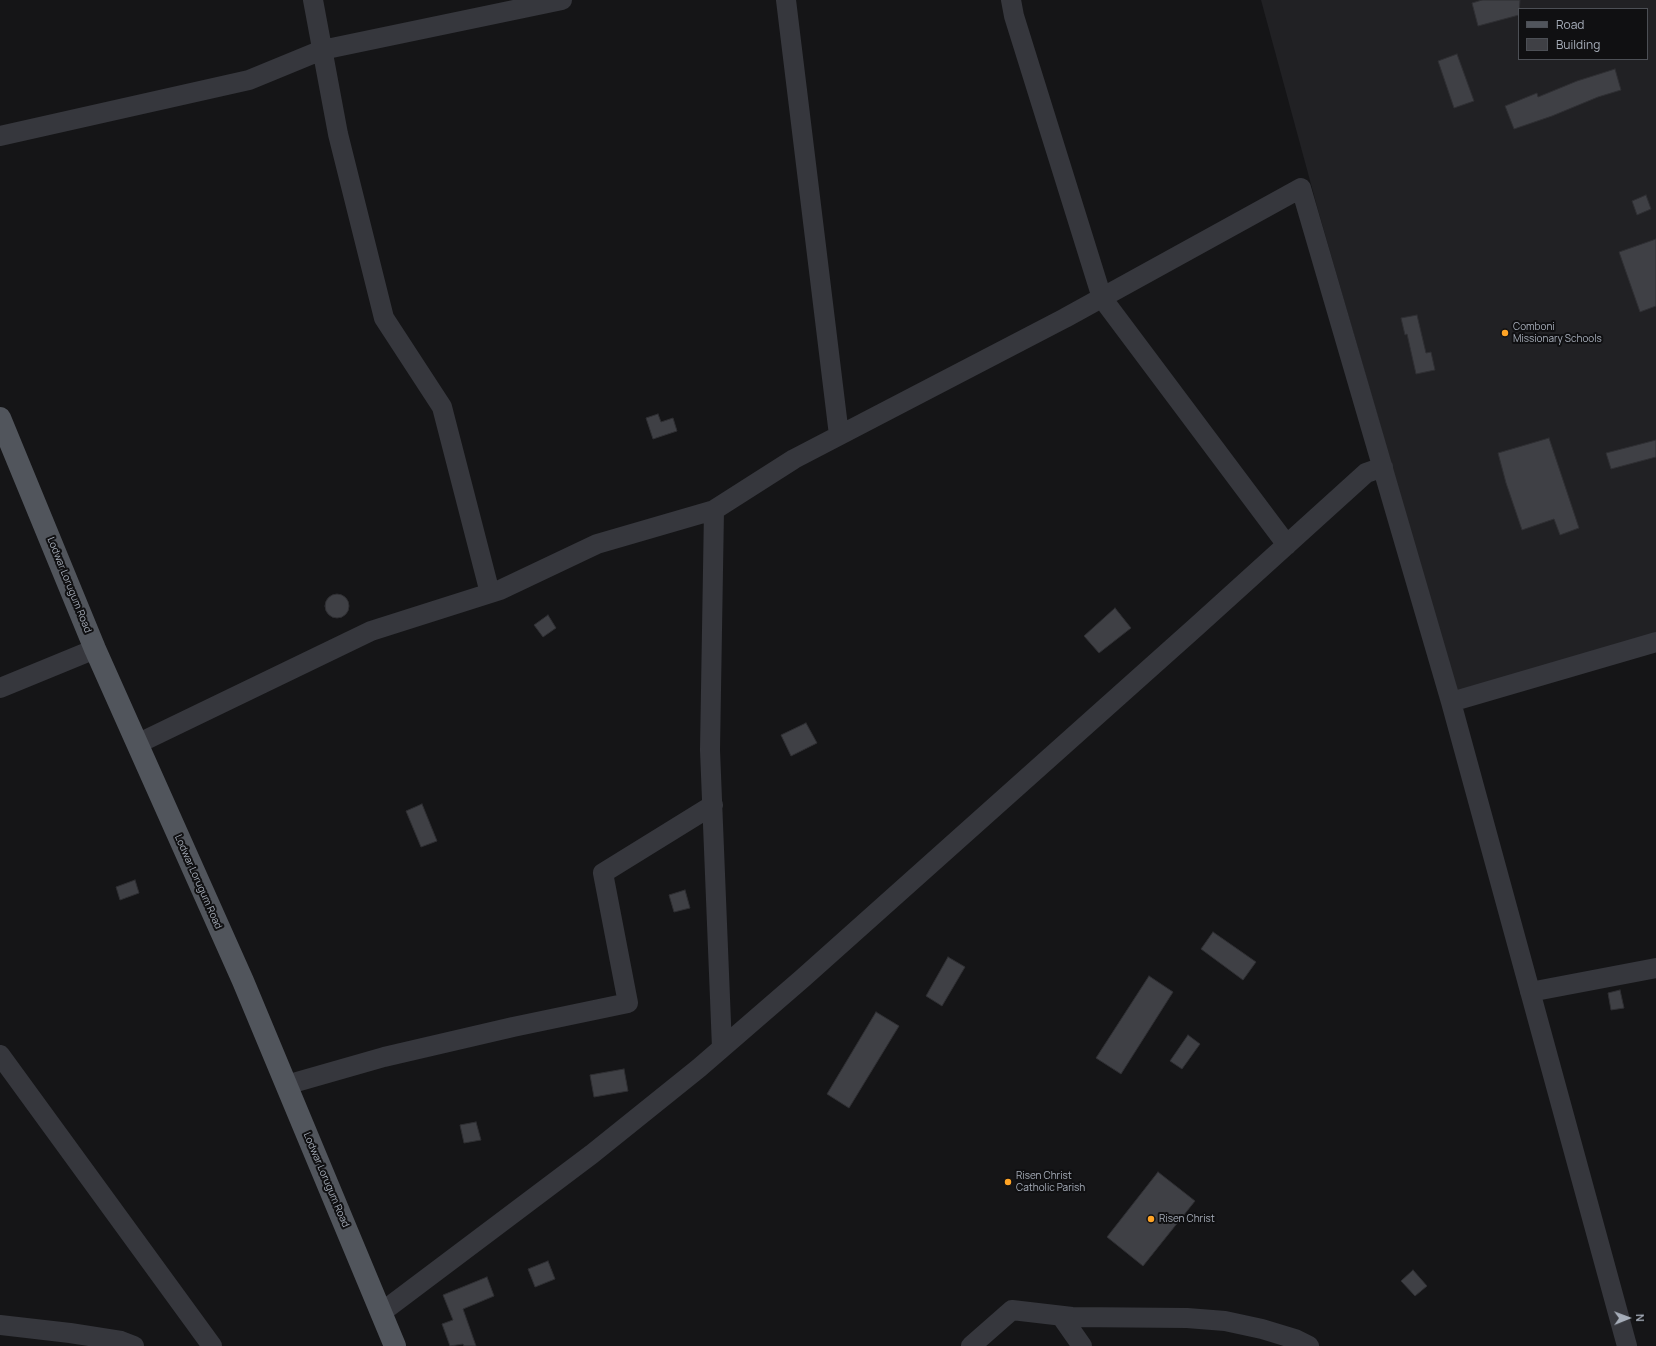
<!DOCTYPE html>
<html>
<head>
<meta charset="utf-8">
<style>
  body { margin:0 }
  #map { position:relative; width:1656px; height:1346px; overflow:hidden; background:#151517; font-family:Manrope,sans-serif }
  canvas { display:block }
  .legend { position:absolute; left:1518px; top:8px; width:130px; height:52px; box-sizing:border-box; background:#101012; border:1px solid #4c4f55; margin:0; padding:5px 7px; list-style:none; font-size:12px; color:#a6adb9 }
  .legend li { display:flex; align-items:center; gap:8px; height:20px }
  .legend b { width:20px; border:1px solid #4c4f55 }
  .north { position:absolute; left:1608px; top:1298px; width:40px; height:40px; -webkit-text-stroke:3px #101012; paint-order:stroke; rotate:89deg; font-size:11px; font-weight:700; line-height:16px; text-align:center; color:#a6adb9 }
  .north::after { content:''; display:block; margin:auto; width:14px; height:18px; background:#a6adb9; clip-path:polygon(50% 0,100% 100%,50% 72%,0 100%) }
</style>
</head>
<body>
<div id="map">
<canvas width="1656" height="1346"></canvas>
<ul class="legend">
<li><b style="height:5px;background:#51555c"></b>Road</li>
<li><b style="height:11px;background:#3f4045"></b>Building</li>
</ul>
<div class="north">N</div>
</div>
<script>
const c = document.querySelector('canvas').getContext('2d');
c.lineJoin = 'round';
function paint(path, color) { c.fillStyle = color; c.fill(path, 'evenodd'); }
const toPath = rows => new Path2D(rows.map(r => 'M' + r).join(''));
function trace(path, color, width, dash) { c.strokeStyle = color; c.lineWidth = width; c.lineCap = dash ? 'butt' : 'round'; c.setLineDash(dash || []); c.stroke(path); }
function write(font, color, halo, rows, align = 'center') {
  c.font = font + ' Manrope,sans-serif'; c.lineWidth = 4; c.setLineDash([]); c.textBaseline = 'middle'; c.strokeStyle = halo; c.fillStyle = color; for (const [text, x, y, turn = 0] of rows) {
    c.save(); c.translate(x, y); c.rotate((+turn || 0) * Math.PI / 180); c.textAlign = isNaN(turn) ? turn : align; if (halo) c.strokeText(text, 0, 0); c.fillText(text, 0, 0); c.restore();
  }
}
paint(toPath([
  [1261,0,1656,0,1656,638,1458,696,1318,210],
  [1519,9,1647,9,1647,59,1519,59]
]), '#212124');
const building = toPath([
  [1482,0,1520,0,1519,15,1478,26,1472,3,1482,0],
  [1457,54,1474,101,1454,108,1438,61,1457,54],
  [1615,69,1621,90,1598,97,1552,116,1514,129,1505,106,1537,93,1538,97,1577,81,1615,69],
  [1646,195,1651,209,1637,215,1632,201,1646,195],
  [1656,239,1656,306,1640,312,1619,252,1656,239],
  [1417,315,1426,353,1431,352,1435,370,1416,374,1407,334,1405,335,1401,318,1417,315],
  [658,414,661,422,673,418,677,431,653,439,646,418,658,414],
  [1549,438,1579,528,1560,535,1554,519,1522,530,1506,483,1498,453,1549,438],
  [1656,440,1656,457,1611,469,1606,453,1656,440],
  '325 606a12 12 0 1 1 24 0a12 12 0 1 1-24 0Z',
  [1115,608,1131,628,1099,653,1084,636,1115,608],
  [548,615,556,628,543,637,534,625,548,615],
  [806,723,817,743,791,756,781,735,806,723],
  [422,804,437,841,421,847,406,811,422,804],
  [135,880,139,893,120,900,116,887,135,880],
  [685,890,690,908,674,912,669,895,685,890],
  [1213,932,1256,962,1243,980,1201,949,1213,932],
  [948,957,965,967,942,1006,926,996,948,957],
  [1149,976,1173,992,1121,1074,1096,1058,1149,976],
  [1620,990,1624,1008,1611,1010,1608,993,1620,990],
  [876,1012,899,1026,849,1108,827,1094,876,1012],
  [1188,1035,1200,1044,1182,1069,1170,1061,1188,1035],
  [624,1069,628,1091,594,1097,590,1075,624,1069],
  [476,1122,481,1140,464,1143,460,1125,476,1122],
  [1158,1172,1195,1201,1143,1266,1107,1237,1158,1172],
  [548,1261,555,1279,535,1287,528,1269,548,1261],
  [1413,1270,1427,1286,1415,1296,1401,1281,1413,1270],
  [487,1277,494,1296,463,1309,476,1346,464,1346,463,1344,450,1346,442,1324,453,1320,443,1295,487,1277]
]);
paint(building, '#3f4045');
trace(building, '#2f2f33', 1);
trace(toPath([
  [313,0,338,134,384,318,442,407,490,593],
  [786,0,839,435],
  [1011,0,1014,16,1102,298,1287,545],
  [0,136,249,80,322,50,562,0],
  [0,688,95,649],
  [1451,702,1656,642],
  [137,744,371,631,500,590,597,544,714,510],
  [1530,992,1656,968],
  [722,1048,710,750,714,510,794,459,1065,318,1301,188,1451,702,1627,1346],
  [0,1055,212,1346],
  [286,1085,384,1057,513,1027,628,1003,603,873,713,805],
  [382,1312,592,1154,699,1068,803,978,1197,626,1366,473,1383,467],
  [1061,1316,1082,1346],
  [0,1325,70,1333,121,1341,134,1346],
  [971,1346,1012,1310,1072,1317,1187,1318,1225,1321,1262,1329,1295,1339,1309,1346]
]), '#36373d', 20);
trace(toPath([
  [0,418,95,649,243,981,395,1346]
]), '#51555c', 22);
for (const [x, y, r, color] of [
  [1505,333,4,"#ffa425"],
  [1008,1182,4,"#ffa425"],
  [1151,1219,4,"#ffa425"]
]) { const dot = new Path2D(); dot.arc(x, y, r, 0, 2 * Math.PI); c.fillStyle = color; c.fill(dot); trace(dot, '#101012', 1.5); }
write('10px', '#a6adb9', '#101012', [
  ["Comboni",1513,327],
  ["Missionary Schools",1513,339],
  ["Risen Christ",1016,1176],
  ["Catholic Parish",1016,1188],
  ["Risen Christ",1159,1219]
], 'left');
write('10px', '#a6adb9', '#101012', [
  ["Lodwar Lorugum Road",69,585,68],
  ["Lodwar Lorugum Road",198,882,66],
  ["Lodwar Lorugum Road",326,1180,67]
]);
</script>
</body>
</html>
